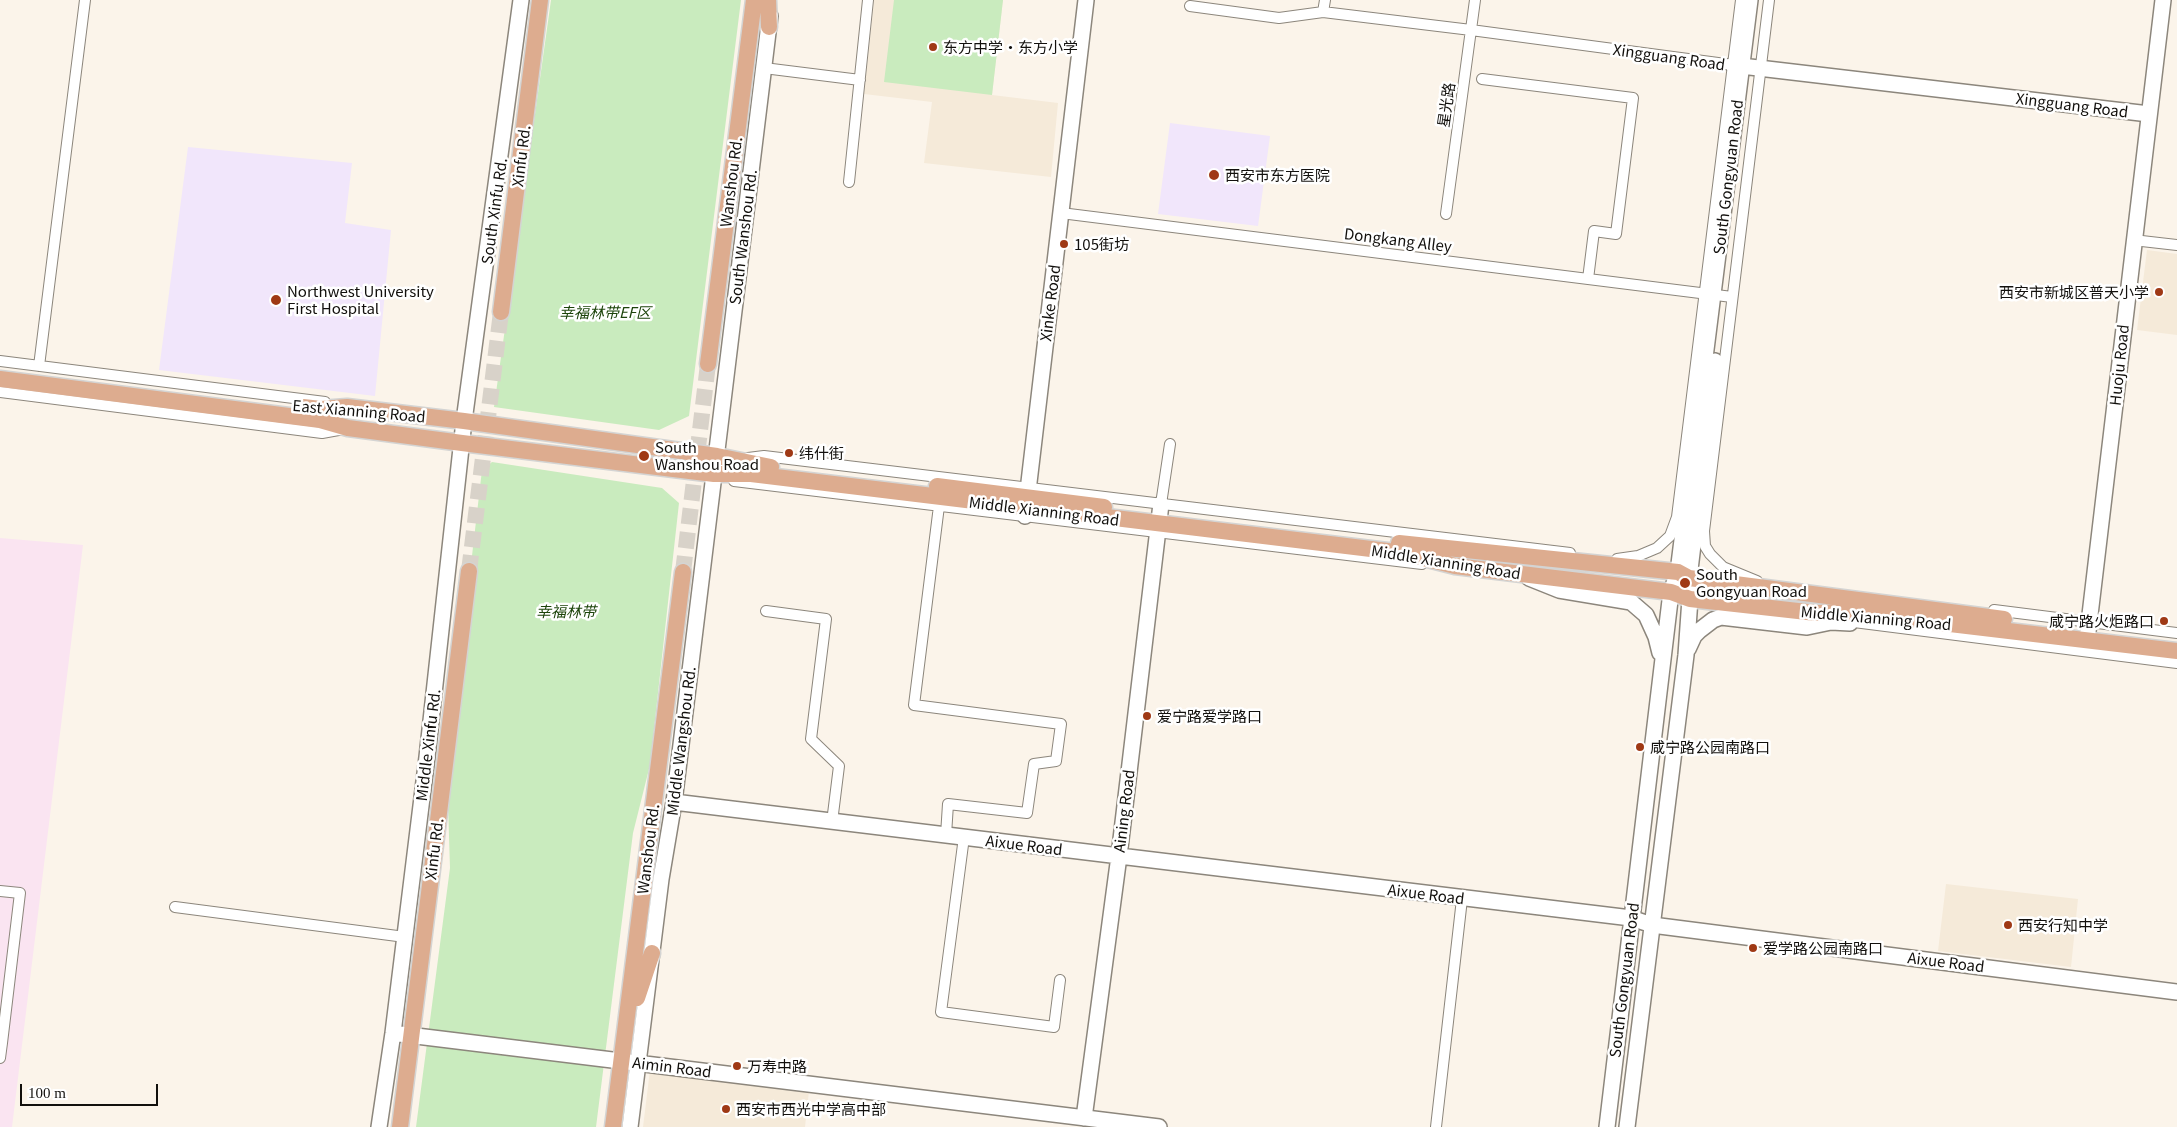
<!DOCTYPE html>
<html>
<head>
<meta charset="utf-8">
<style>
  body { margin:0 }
  #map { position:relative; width:2177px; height:1127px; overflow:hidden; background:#fbf4ea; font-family:Georgia,serif }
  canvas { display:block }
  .scale { position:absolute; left:20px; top:1084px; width:138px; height:22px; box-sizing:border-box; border:2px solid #12100d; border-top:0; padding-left:6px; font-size:15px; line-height:18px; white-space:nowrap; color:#12100d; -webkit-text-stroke:4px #fff; paint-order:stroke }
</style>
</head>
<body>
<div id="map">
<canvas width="2177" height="1127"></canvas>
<div class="scale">100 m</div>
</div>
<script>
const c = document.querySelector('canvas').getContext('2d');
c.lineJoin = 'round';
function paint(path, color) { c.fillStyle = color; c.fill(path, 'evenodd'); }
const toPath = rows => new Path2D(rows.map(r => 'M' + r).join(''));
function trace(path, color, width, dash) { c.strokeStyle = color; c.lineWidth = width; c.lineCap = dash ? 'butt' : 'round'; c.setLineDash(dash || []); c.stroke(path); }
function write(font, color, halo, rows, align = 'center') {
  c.font = font + ' Georgia,"Noto Sans SC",serif'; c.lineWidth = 5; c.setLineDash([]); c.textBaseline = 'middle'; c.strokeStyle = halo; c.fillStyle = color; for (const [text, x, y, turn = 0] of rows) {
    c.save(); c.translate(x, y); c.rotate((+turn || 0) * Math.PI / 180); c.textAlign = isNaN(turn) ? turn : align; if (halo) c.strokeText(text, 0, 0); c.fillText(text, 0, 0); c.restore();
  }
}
paint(toPath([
  [874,0,1003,0,992,95,1058,103,1051,177,924,163,932,102,864,94],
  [2147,250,2177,254,2177,335,2137,330],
  [1946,884,2078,899,2071,967,1938,951],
  [650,1070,809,1091,805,1127,643,1127]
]), '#f5ead9');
paint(toPath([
  [0,538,83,545,12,1127,0,1127]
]), '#fae4f1');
paint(toPath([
  [1170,123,1270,136,1258,226,1158,214],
  [188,147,352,163,345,223,391,230,375,396,159,370]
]), '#f1e6fb');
paint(toPath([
  [551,0,741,0,689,416,659,430,494,407],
  [894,0,1003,0,992,95,884,82],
  [492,462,662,488,679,503,650,765,633,833,596,1127,416,1127,450,868,448,804,469,641,463,633,482,470]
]), '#c9ebbe');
trace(toPath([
  [469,571,501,312],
  [683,572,708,364]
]), '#d8d2c9', 16, [16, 8]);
const street = toPath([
  [1190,6,1279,18,1323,12,1471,30,1733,65],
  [1323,12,1325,0],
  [764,68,860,80],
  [1482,79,1633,98,1616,234,1594,231,1588,279],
  [849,182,868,0],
  [1061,213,1732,297],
  [1446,214,1475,0],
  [2133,240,2177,245],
  [0,361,325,402],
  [39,366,85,0],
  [0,392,322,433,344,429],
  [748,458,764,456,1570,553],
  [734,481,1422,564],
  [1161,504,1170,444],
  [939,506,914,705,1061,724,1056,761,1034,764,1027,813,948,804,946,835],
  [1617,559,1638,556,1657,548,1670,536,1677,517,1741,0],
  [1757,581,1723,567,1710,554,1705,546,1704,531,1769,0],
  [1994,610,2177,633],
  [766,611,826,619,811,739,839,766,832,822],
  [1846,621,2177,663],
  [964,837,941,1012,1054,1027,1060,980],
  [0,891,20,893,2,1043],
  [175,907,405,937],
  [0,1043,2,1043,0,1058],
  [1436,1127,1462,899]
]);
const secondary = toPath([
  [1733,65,2149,114],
  [1025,516,1086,0],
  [1529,578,1559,590,1631,602,1646,615,1656,637,1660,653],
  [2087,640,2163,0],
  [1688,649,1694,636,1700,630,1713,620,1721,617,1807,627,1831,622,1850,623],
  [674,802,1631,918,1652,925,2177,992],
  [400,1034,1159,1127],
  [1084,1118,1119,856,1161,504],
  [379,1127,393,1033,427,757,464,421,521,0],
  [630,1127,661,879,674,802,770,16],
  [1607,1127,1671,592,1678,572,1750,0],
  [1627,1127,1686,655,1690,599,1689,578,1715,361]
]);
const primary = toPath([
  [768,0,769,27],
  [501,312,540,0],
  [708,364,754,0],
  [0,379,320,420,348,428,462,443,714,474,751,474,1404,553,1455,566,1671,592,1690,599,1816,613,1849,612,2177,651],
  [303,407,321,409,347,407,464,421,717,456,771,467],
  [937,486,1104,507],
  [1399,543,1678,572,1689,578,2004,619],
  [637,998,652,953],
  [400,1127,469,571],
  [613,1127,683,572]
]);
trace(street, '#8c867c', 12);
trace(secondary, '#8c867c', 18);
trace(primary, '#d4d4d3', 19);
trace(street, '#fff', 10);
trace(secondary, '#fff', 15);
trace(primary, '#ddac8f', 16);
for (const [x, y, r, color] of [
  [933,47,5,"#9f3915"],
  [1214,175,6,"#9f3915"],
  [1064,244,5,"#9f3915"],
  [2159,292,5,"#9f3915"],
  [276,300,6,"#9f3915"],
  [789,453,5,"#9f3915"],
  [644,456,6,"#9f3915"],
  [1685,583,6,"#9f3915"],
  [2164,621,5,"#9f3915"],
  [1147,716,5,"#9f3915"],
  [1640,747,5,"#9f3915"],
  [2008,925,5,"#9f3915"],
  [1753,948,5,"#9f3915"],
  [737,1066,5,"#9f3915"],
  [726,1109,5,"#9f3915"]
]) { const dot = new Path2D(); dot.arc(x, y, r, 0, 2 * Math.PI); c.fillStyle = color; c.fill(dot); trace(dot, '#fff', 2); }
write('15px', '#12100d', '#fff', [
  ["东方中学·东方小学",943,47],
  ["西安市东方医院",1225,175],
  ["105街坊",1074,244],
  ["Northwest University",287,291],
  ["First Hospital",287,308],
  ["西安市新城区普天小学",2149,292,"right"],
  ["South",655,447],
  ["Wanshou Road",655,464],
  ["纬什街",799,453],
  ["South",1696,574],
  ["Gongyuan Road",1696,591],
  ["咸宁路火炬路口",2154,621,"right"],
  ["爱宁路爱学路口",1157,716],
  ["咸宁路公园南路口",1650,747],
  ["西安行知中学",2018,925],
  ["爱学路公园南路口",1763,948],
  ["万寿中路",747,1066],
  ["西安市西光中学高中部",736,1109]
], 'left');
write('15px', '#12100d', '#fff', [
  ["Xingguang Road",1669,57,8],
  ["星光路",1446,105,-82],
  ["Xingguang Road",2072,105,7],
  ["Xinfu Rd.",521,156,-83],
  ["South Gongyuan Road",1728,177,-83],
  ["Wanshou Rd.",731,182,-83],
  ["South Xinfu Rd.",494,211,-82],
  ["South Wanshou Rd.",743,237,-83],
  ["Dongkang Alley",1398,240,7],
  ["Xinke Road",1050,303,-83],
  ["Huoju Road",2119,365,-84],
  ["East Xianning Road",359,411,5],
  ["Middle Xianning Road",1044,511,7],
  ["Middle Xianning Road",1446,562,9],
  ["Middle Xianning Road",1876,618,5],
  ["Middle Wangshou Rd.",681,741,-83],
  ["Middle Xinfu Rd.",428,745,-83],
  ["Aining Road",1124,811,-83],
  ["Aixue Road",1024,845,7],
  ["Xinfu Rd.",434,849,-83],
  ["Wanshou Rd.",648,849,-83],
  ["Aixue Road",1426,894,7],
  ["Aixue Road",1946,962,7],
  ["South Gongyuan Road",1624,980,-83],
  ["Aimin Road",672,1067,7]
]);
write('italic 15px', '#1d440b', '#fff', [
  ["幸福林带EF区",605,312],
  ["幸福林带",566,611]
]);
</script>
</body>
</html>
